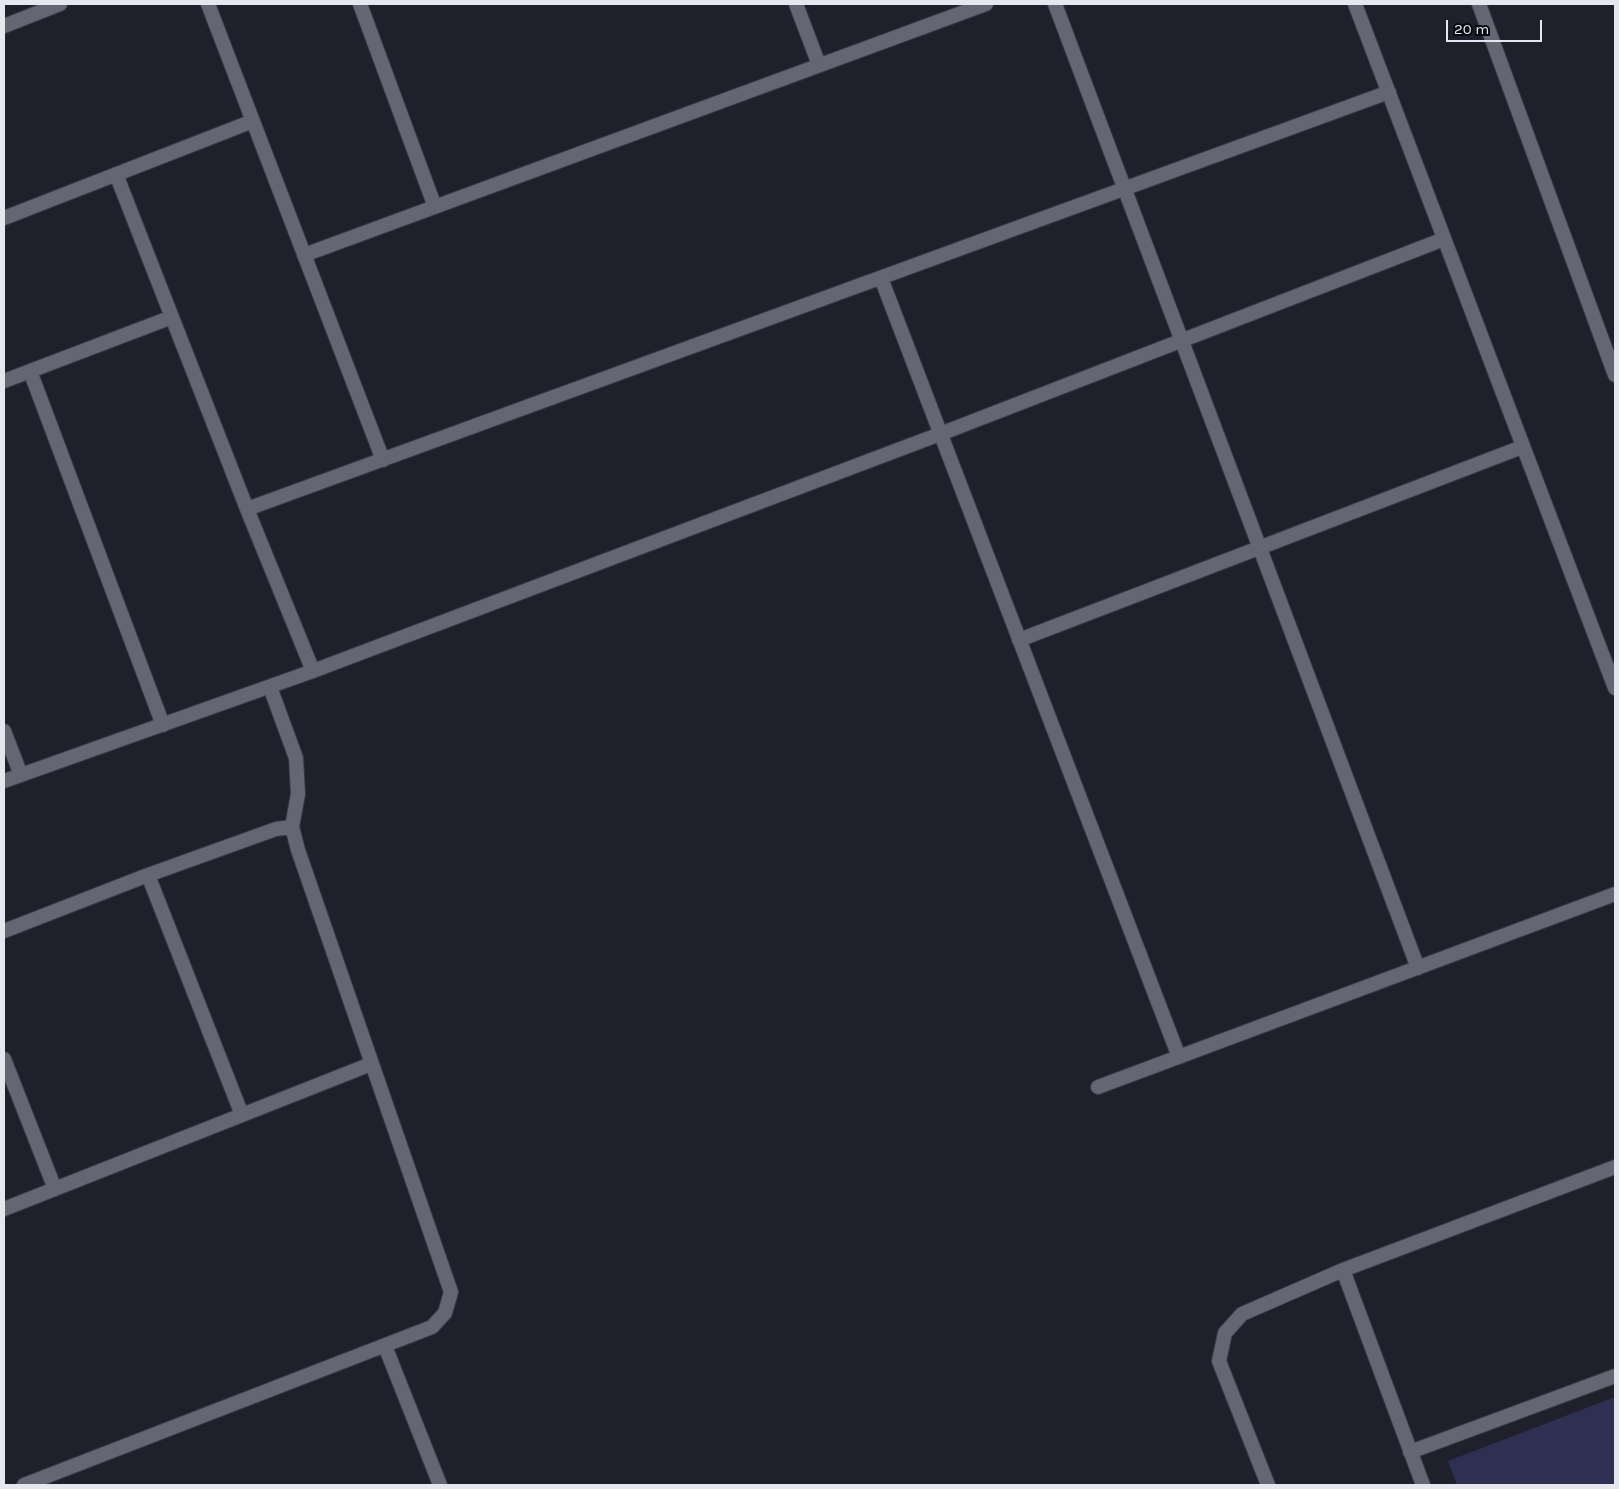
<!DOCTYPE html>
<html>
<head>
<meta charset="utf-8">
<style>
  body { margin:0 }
  #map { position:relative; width:1619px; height:1489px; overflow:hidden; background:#1f202b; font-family:Karla,sans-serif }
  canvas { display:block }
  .frame { position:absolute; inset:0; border:5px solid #e5e6ee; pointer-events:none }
  .scale { position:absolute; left:1446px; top:20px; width:96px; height:22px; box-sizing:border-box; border:2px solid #e5e6ee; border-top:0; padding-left:6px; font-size:15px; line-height:18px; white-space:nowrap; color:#e5e6ee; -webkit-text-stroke:4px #090a0f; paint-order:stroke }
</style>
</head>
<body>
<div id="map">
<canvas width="1619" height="1489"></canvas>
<div class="frame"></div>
<div class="scale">20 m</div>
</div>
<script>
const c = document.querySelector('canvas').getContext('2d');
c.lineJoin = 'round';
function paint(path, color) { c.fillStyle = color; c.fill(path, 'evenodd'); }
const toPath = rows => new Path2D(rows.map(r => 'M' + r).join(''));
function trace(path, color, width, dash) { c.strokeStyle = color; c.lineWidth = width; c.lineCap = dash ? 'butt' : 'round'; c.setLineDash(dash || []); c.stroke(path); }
paint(toPath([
  [1615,1397,1615,1485,1457,1485,1448,1461]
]), '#2e3053');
const minor = toPath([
  [208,4,383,460],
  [360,4,435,207],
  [796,4,819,65],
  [1055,4,1418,968],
  [1355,4,1615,688],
  [4,26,60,4],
  [116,174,247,509,313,671],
  [4,218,253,121],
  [304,255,986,4],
  [881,278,1179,1057],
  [30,371,163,725],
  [4,381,172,317],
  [247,509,1389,92],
  [1019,640,1522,447],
  [4,731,21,775],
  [4,781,313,671,940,434,1444,239],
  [148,875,242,1115],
  [4,931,148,875,276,829,292,827],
  [4,1059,55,1189],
  [1098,1087,1615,894],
  [4,1209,371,1064],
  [1343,1270,1423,1485],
  [385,1346,440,1485],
  [1410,1452,1615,1376],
  [24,1485,432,1327,445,1313,451,1292,298,850,292,827,298,794,296,758,270,687],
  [1268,1485,1219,1361,1225,1333,1242,1314,1343,1270,1615,1167]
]);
const tertiary = toPath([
  [1479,4,1615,375]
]);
trace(minor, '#393a44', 16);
trace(tertiary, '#393a44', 16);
trace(minor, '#646674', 14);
trace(tertiary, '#646674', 14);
</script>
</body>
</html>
